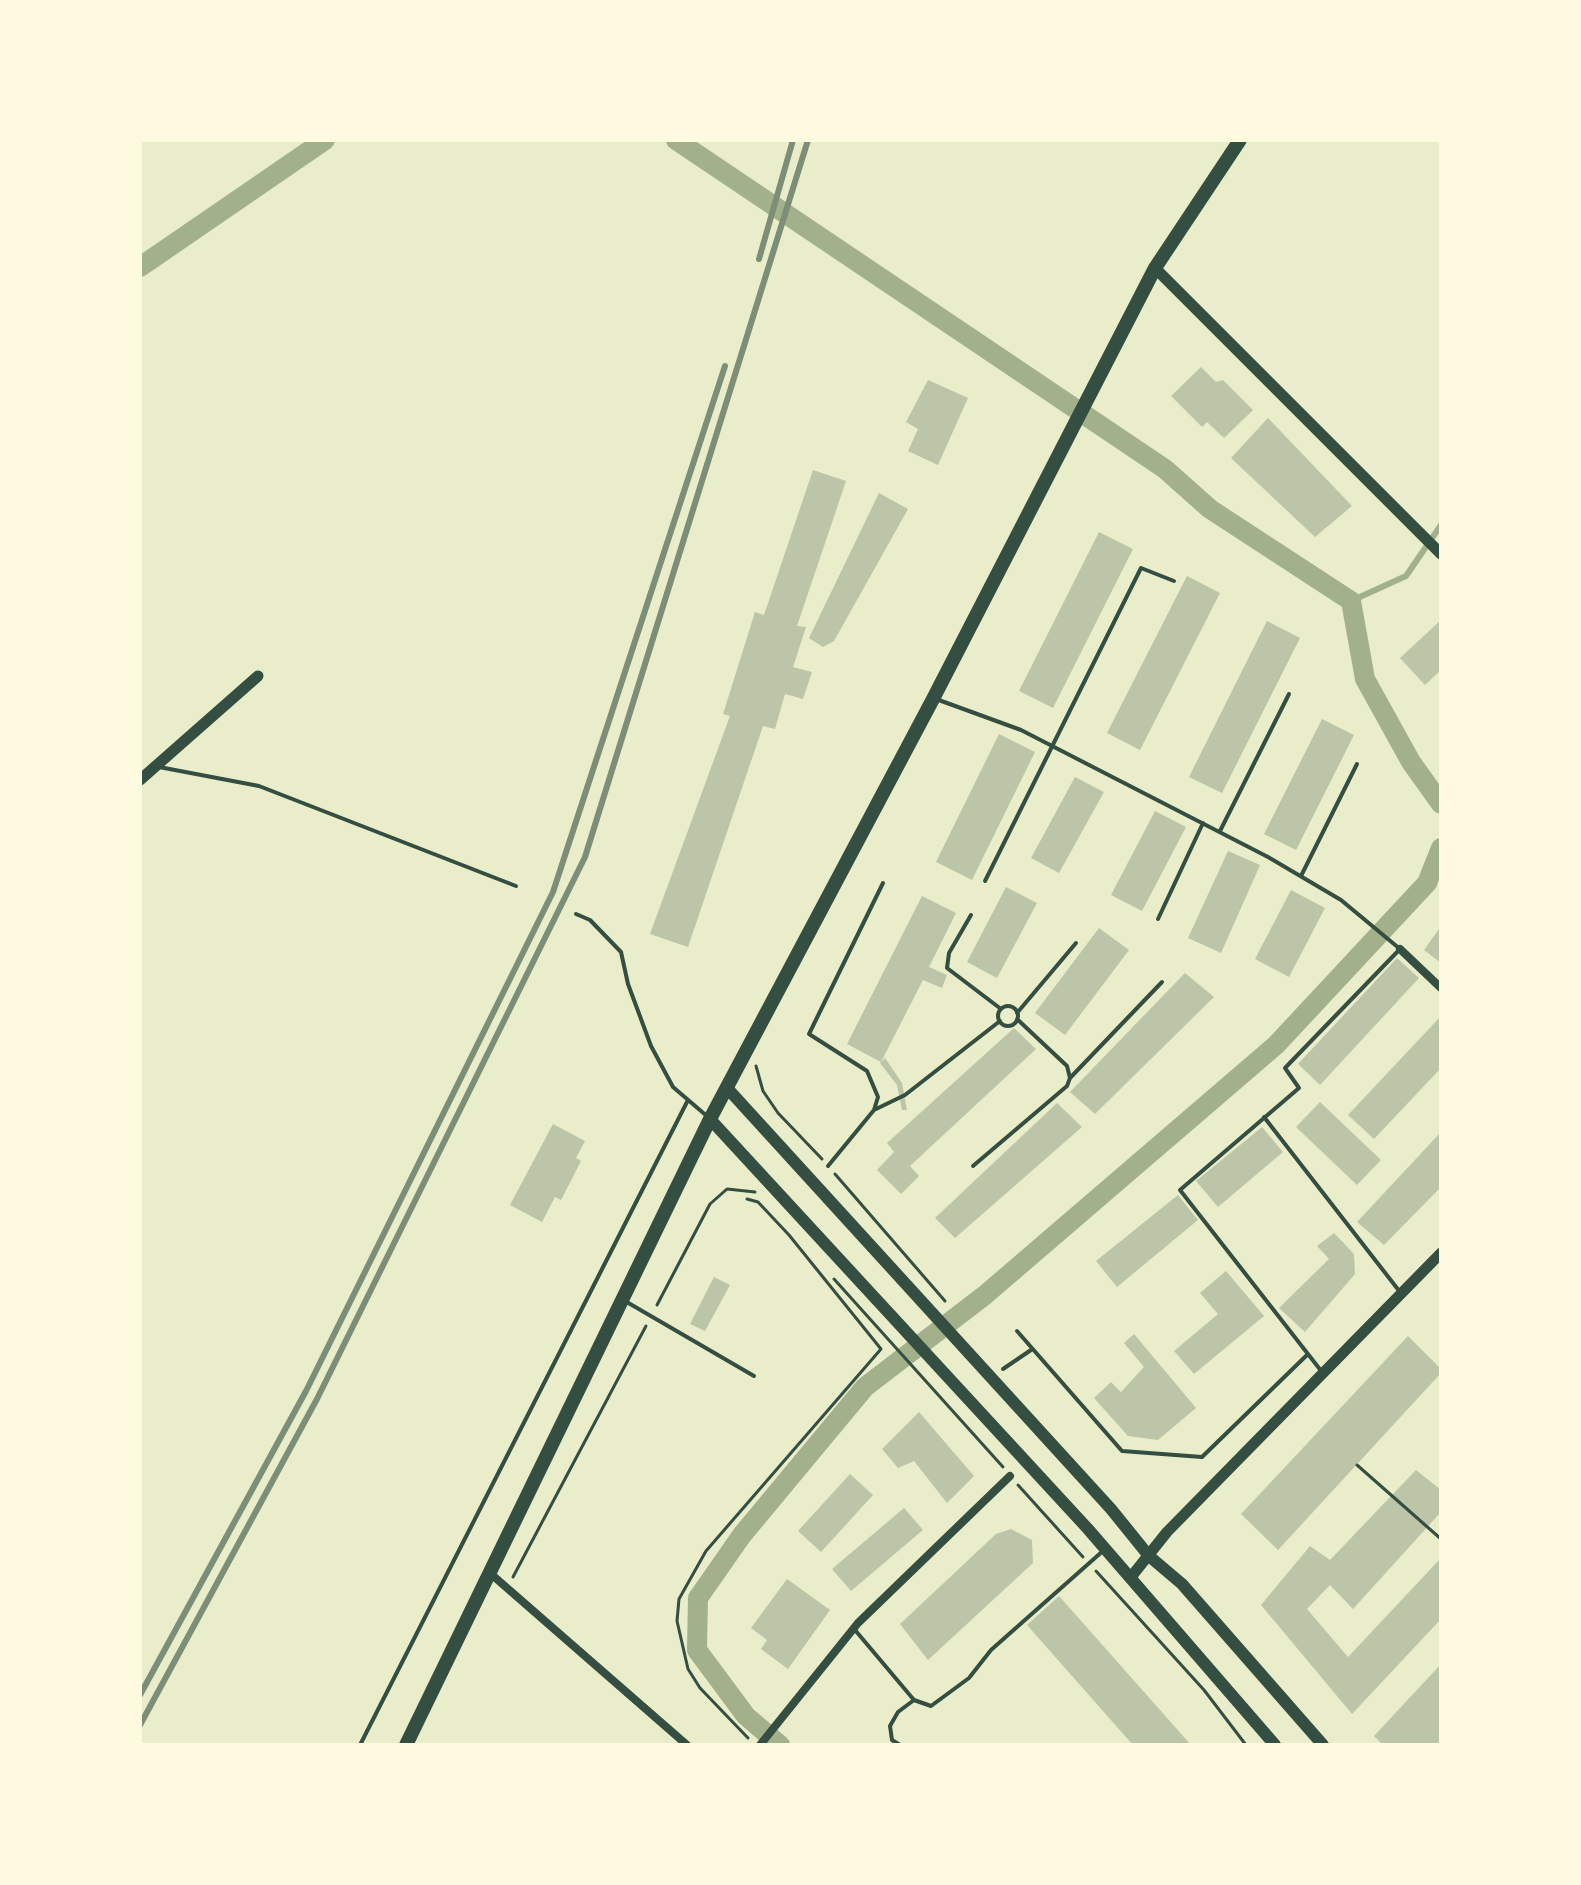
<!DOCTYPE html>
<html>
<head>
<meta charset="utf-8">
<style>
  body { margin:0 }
  #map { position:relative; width:1581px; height:1885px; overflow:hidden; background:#e9edc9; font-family:"Sofia Sans Condensed",sans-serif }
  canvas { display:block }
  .frame { position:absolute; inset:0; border:142px solid #fefae0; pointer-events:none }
</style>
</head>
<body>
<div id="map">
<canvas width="1581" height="1885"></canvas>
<div class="frame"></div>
</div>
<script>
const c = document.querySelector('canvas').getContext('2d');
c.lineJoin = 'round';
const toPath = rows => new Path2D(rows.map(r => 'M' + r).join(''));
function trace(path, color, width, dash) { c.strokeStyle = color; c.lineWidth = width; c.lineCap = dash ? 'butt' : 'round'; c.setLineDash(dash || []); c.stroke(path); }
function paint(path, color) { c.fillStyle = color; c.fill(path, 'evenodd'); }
trace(toPath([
  [1351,601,1406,576,1441,525]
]), '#a3b18a', 6);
trace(toPath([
  [676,140,1165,469,1210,509,1351,601,1365,679,1411,762,1441,804],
  [140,267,325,140],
  [780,1745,746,1716,697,1650,698,1598,742,1535,865,1387,985,1295,1276,1045,1427,883,1441,848]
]), '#a3b18a', 20);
paint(toPath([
  [1201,367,1216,382,1223,380,1253,410,1224,438,1207,422,1202,427,1171,396],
  [928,380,968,398,938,465,908,451,918,429,906,422],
  [1268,418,1352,506,1315,537,1231,458],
  [813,470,846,481,797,626,806,627,793,667,812,672,803,699,785,694,775,729,763,726,688,947,650,934,730,716,723,714,755,612,764,615],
  [879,493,908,509,834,641,823,647,809,638],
  [1099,532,1133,549,1053,708,1019,691],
  [1187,576,1220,593,1140,750,1107,733],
  [1441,620,1441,670,1425,685,1400,658],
  [1267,621,1300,638,1222,793,1189,777],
  [1322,719,1354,735,1296,850,1264,834],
  [999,734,1035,752,972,880,936,862],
  [1075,777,1104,792,1059,873,1031,858],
  [1155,811,1186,827,1142,911,1111,895],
  [1228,851,1260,865,1221,953,1188,938],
  [1006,887,1037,903,997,978,967,962],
  [1291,890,1325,908,1289,977,1255,959],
  [922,896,956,913,929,967,947,975,942,988,923,980,881,1062,847,1044],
  [1441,926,1441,963,1424,950],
  [1099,928,1129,950,1065,1035,1035,1013],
  [1397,958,1419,978,1320,1085,1298,1064],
  [1185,973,1214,997,1095,1114,1070,1092],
  [1441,1016,1441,1068,1374,1139,1348,1115],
  [1014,1028,1036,1049,910,1166,919,1176,901,1194,877,1170,894,1152,887,1143],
  [885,1058,902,1083,907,1110,902,1110,897,1085,880,1063],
  [1320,1102,1381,1160,1357,1185,1296,1127],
  [1057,1103,1082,1127,955,1238,935,1218],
  [553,1124,585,1141,576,1158,581,1161,561,1200,555,1197,542,1222,510,1205],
  [1262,1127,1283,1152,1218,1207,1196,1181],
  [1441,1132,1441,1187,1384,1245,1357,1222],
  [1178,1195,1198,1220,1117,1287,1096,1261],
  [1334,1233,1354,1254,1355,1274,1305,1332,1279,1308,1329,1259,1317,1246],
  [1226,1271,1264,1316,1194,1374,1174,1351,1218,1314,1200,1293],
  [714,1277,730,1285,705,1331,690,1324],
  [1134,1334,1196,1408,1158,1440,1128,1436,1094,1398,1111,1382,1121,1392,1144,1367,1124,1343],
  [1408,1336,1441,1369,1441,1373,1278,1550,1241,1514],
  [919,1412,974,1476,947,1503,914,1461,898,1468,882,1449],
  [1416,1470,1441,1490,1441,1512,1353,1609,1330,1585,1307,1609,1348,1657,1441,1558,1441,1619,1352,1714,1261,1605,1310,1546,1330,1560],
  [850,1474,873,1495,821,1552,798,1531],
  [904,1508,923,1530,851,1591,832,1569],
  [1011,1529,1032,1540,1033,1563,928,1660,900,1624,996,1534],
  [787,1579,830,1610,788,1669,761,1649,767,1640,751,1628],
  [1059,1596,1191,1745,1133,1745,1027,1625],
  [1441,1664,1441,1745,1383,1745,1374,1736]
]), '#bcc5a7');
trace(toPath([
  [756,1066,763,1091,778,1113,822,1159],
  [835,1174,945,1301],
  [747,1199,758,1202,789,1235,881,1349,706,1551,679,1599,677,1621,688,1669,700,1688,748,1738],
  [834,1279,1003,1467],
  [657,1305,710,1204,727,1189,755,1192],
  [1357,1465,1441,1539],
  [1018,1485,1083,1557],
  [1096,1571,1204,1690,1246,1745],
  [513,1577,646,1326]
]), '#344e41', 3);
trace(toPath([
  [936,699,1021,730,1268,857,1341,900,1400,949,1285,1068,1299,1088,1180,1190,1322,1372],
  [159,767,259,786,516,886],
  [1220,831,1289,694],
  [1301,876,1357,764],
  [985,881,1141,568,1174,581],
  [576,914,590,920,621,952,628,984,651,1046,673,1087,708,1117],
  [971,915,949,953,947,968,1001,1009],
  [1158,919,1203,823],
  '998 1016a10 10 0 1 1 20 0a10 10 0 1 1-20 0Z',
  [1017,1013,1076,943],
  [1070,1078,1162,982],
  [874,1110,905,1095,1000,1021],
  [1264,1117,1400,1292],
  [828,1166,874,1110,878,1097,867,1071,809,1034,883,883],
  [973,1166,1067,1086,1070,1078,1067,1066,1017,1019],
  [625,1301,754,1376],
  [1017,1331,1122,1451,1202,1457,1308,1354],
  [1003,1369,1031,1350],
  [855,1630,914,1700,931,1706,969,1678,991,1650,1104,1550],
  [360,1745,688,1100],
  [900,1745,892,1740,890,1726,898,1712,914,1700]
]), '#344e41', 4);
trace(toPath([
  [1400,949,1441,988],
  [491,1574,687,1745],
  [760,1745,858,1623,1010,1476]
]), '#344e41', 8);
trace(toPath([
  [1155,268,1441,554],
  [140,780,258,676],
  [1131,1577,1167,1532,1441,1253]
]), '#344e41', 11);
trace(toPath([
  [728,1089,1111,1509,1149,1556,1182,1584,1323,1745],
  [710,1119,1088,1529,1275,1745]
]), '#344e41', 12);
trace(toPath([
  [406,1745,710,1119,933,699,1155,268,1240,140]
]), '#344e41', 14);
trace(toPath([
  [759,259,793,140],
  [140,1695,306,1391,553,892,725,366],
  [140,1725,317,1399,585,857,808,140]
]), '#7c8e77', 6);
</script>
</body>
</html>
